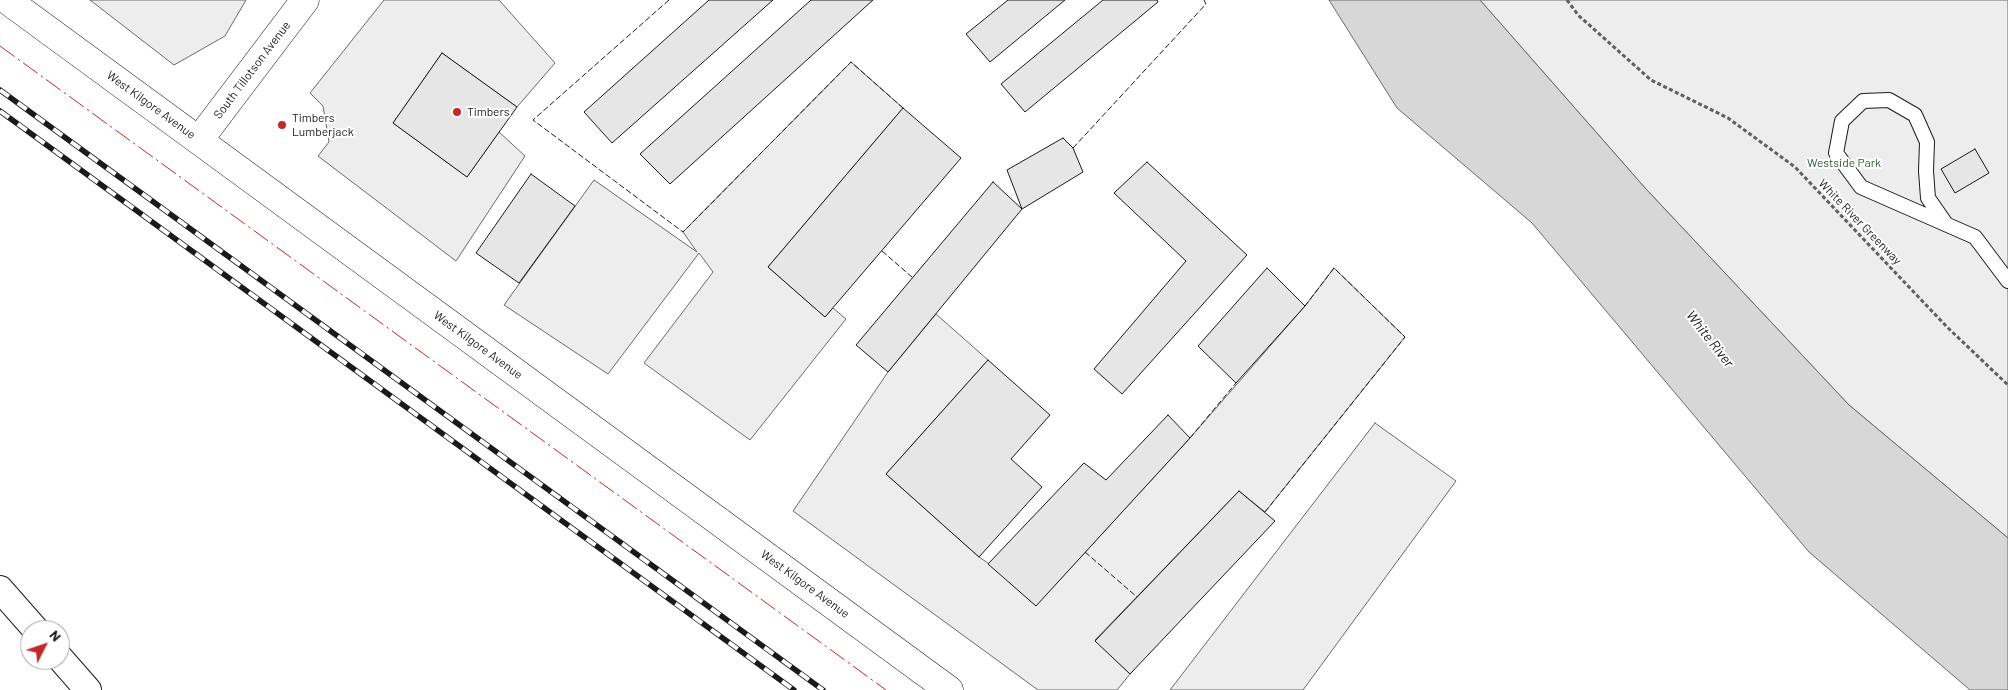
<!DOCTYPE html>
<html>
<head>
<meta charset="utf-8">
<style>
  body { margin:0 }
  #map { position:relative; width:2008px; height:690px; overflow:hidden; background:#fff; font-family:Barlow,sans-serif }
  canvas { display:block }
  .north { position:absolute; left:20px; top:620px; width:50px; height:50px; box-sizing:border-box; background:#fff; border:1px solid #a3a3a3; border-radius:50%; rotate:49deg; font-size:14px; font-weight:700; line-height:20px; text-align:center; color:#1a1a1a }
  .north::after { content:''; display:block; margin:auto; width:18px; height:22px; background:#c62828; clip-path:polygon(50% 0,100% 100%,50% 72%,0 100%) }
</style>
</head>
<body>
<div id="map">
<canvas width="2008" height="690"></canvas>
<div class="north">N</div>
</div>
<script>
const c = document.querySelector('canvas').getContext('2d');
c.lineJoin = 'round';
function paint(path, color) { c.fillStyle = color; c.fill(path, 'evenodd'); }
const toPath = rows => new Path2D(rows.map(r => 'M' + r).join(''));
function trace(path, color, width, dash) { c.strokeStyle = color; c.lineWidth = width; c.lineCap = dash ? 'butt' : 'round'; c.setLineDash(dash || []); c.stroke(path); }
function write(font, color, halo, rows, align = 'center') {
  c.font = font + ' Barlow,sans-serif'; c.lineWidth = 4; c.setLineDash([]); c.textBaseline = 'middle'; c.strokeStyle = halo; c.fillStyle = color; for (const [text, x, y, turn = 0] of rows) {
    c.save(); c.translate(x, y); c.rotate((+turn || 0) * Math.PI / 180); c.textAlign = isNaN(turn) ? turn : align; if (halo) c.strokeText(text, 0, 0); c.fillText(text, 0, 0); c.restore();
  }
}
const built = toPath([
  [90,0,246,0,225,36,174,65,90,0],
  [384,0,499,0,555,63,517,107,442,53,393,123,467,177,499,132,525,156,456,261,318,156,329,142,323,106,310,93,384,0],
  [1480,0,2008,0,2008,538,1849,405,1646,189,1480,0],
  [851,62,903,108,768,267,825,317,833,308,846,319,750,440,644,363,713,272,699,253,608,374,504,305,594,180,697,252,683,232,851,62],
  [1334,268,1405,337,1265,512,1239,491,1095,640,1130,674,1117,690,1038,690,793,511,888,372,936,314,988,360,886,474,979,557,1042,599,1190,438,1305,306,1334,268],
  [1375,423,1456,481,1303,690,1170,690,1375,423]
]);
paint(built, '#ededed');
trace(built, '#6a6a6a', 1);
const water = toPath([
  [1329,0,1480,0,1646,189,1849,405,2008,538,2008,690,1970,690,1809,552,1532,223,1397,108,1329,0]
]);
paint(water, '#d7d7d7');
trace(water, '#6a6a6a', 1);
const building = toPath([
  [709,0,773,0,612,143,584,112,709,0],
  [811,0,873,0,670,184,640,154,811,0],
  [1008,0,1065,0,990,62,966,34,1008,0],
  [1103,0,1157,0,1158,2,1025,112,1001,84,1103,0],
  [442,53,517,107,467,177,393,123,442,53],
  [903,108,961,158,825,317,768,267,903,108],
  [1063,138,1073,148,1083,172,1022,209,1007,170,1063,138],
  [1975,149,1989,173,1955,193,1941,169,1975,149],
  [1147,162,1247,255,1122,394,1094,369,1186,261,1114,193,1147,162],
  [531,174,575,206,519,283,476,253,531,174],
  [993,182,1022,209,888,372,856,345,993,182],
  [1267,268,1305,306,1236,383,1198,346,1267,268],
  [988,360,1050,415,1011,459,1042,487,979,557,886,474,988,360],
  [1168,415,1190,438,1036,606,988,564,1084,463,1106,480,1168,415],
  [1239,491,1275,521,1130,674,1095,641,1239,491]
]);
paint(building, '#e6e6e6');
trace(building, '#1a1a1a', 1);
const service = toPath([
  [1946,224,1928,198,1926,171,1927,142,1915,115,1889,100,1863,101,1842,121,1836,153,1861,187,1975,237,2008,281]
]);
const minor = toPath([
  [0,589,36,630],
  [60,658,88,690]
]);
const secondary = toPath([
  [7,0,949,690],
  [199,140,305,0]
]);
trace(service, '#1a1a1a', 16);
trace(minor, '#1a1a1a', 28);
trace(secondary, '#1a1a1a', 29);
trace(toPath([
  [1567,0,1578,15,1651,80,1728,118,1795,167,1947,327,2008,385]
]), '#5f5f5f', 3, [4, 2.5]);
trace(service, '#fff', 14);
trace(minor, '#fff', 26);
trace(secondary, '#fff', 28);
const rail = toPath([
  [0,90,823,690],
  [0,111,794,690]
]);
trace(rail, '#1a1a1a', 5.5);
trace(rail, '#fff', 4, [11]);
trace(toPath([
  [669,0,533,120,683,232,851,62,903,108],
  [1073,148,1206,4,1204,0],
  [882,251,913,278],
  [1190,438,1236,383],
  [1265,512,1405,337,1334,268,1305,306],
  [1085,552,1137,597]
]), '#1a1a1a', 1, [6, 2.5]);
trace(toPath([
  [0,46,886,690]
]), '#c62828', 1, [18, 4, 2.5, 4]);
for (const [x, y, r, color] of [
  [457,112,5,"#c62828"],
  [282,125,5,"#c62828"]
]) { const dot = new Path2D(); dot.arc(x, y, r, 0, 2 * Math.PI); c.fillStyle = color; c.fill(dot); trace(dot, '#fff', 2); }
write('12px', '#1a1a1a', '#fff', [
  ["South Tillotson Avenue",252,70,-53],
  ["West Kilgore Avenue",151,105,36],
  ["White River Greenway",1860,222,46],
  ["West Kilgore Avenue",478,345,36],
  ["West Kilgore Avenue",805,584,36]
]);
write('12px', '#1a1a1a', '#fff', [
  ["Timbers",467,112],
  ["Timbers",292,118],
  ["Lumberjack",292,132]
], 'left');
write('12px', '#2b5a34', '#fff', [
  ["Westside Park",1844,163]
]);
write('italic 14px', '#1a1a1a', '#fff', [
  ["White River",1710,339,52]
]);
</script>
</body>
</html>
